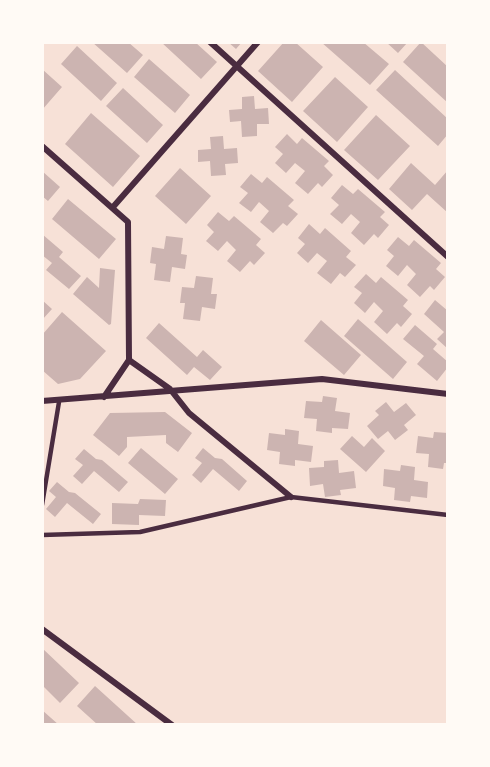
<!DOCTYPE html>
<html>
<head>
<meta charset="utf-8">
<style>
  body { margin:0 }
  #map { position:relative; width:490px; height:767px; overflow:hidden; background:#f7e1d7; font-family:"PT Sans Narrow",sans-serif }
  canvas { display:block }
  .frame { position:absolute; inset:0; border:44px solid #fffaf5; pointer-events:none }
</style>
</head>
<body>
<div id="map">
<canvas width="490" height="767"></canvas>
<div class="frame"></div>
</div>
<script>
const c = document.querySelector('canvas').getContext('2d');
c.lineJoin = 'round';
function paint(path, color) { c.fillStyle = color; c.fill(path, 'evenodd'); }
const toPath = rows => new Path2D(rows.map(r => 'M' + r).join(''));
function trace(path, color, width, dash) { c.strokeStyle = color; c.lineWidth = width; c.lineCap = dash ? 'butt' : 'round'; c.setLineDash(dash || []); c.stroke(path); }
paint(toPath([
  [92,42,128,42,143,55,127,73],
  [161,42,195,42,217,62,201,79],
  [228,42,242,42,236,49],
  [284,42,295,42,323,67,292,102,258,71],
  [321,42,363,42,389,64,370,85],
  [386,42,408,42,398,53],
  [421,42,448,67,448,103,403,62],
  [77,46,117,83,101,101,61,64],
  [149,59,190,95,175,113,134,77],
  [42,69,62,87,42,110],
  [395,70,448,119,448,134,438,146,376,90],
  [335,77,368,107,337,142,303,111],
  [123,88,163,125,147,143,106,106],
  [254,96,255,109,268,108,269,124,257,124,257,136,242,137,241,121,230,122,229,110,242,109,242,97],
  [91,113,140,156,113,187,65,144],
  [376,115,410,146,378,180,344,150],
  [287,134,297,144,302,138,329,161,324,166,333,175,322,187,318,183,308,194,295,183,305,171,295,163,286,173,275,163,283,154,275,147],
  [223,136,224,149,237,148,238,163,225,164,226,175,211,176,210,161,198,162,198,150,211,149,210,137],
  [411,163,435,185,448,170,448,213,427,194,412,210,389,189],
  [180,168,211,196,186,224,155,196],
  [42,171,60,187,48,201,42,196],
  [251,174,262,183,267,177,294,200,288,206,298,214,287,226,283,223,273,233,260,222,269,211,259,202,251,212,239,203,248,193,240,187],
  [342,185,353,194,358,189,385,212,380,217,389,225,378,238,374,234,364,245,351,233,360,222,351,214,342,224,330,214,339,205,331,198],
  [68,199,116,239,99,259,52,219],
  [218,212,229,221,234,216,261,239,256,245,265,253,254,265,250,261,240,272,227,261,236,250,227,241,218,251,206,241,214,232,207,225],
  [309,224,320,234,325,228,351,251,346,257,356,265,345,277,340,273,331,284,317,273,327,261,317,253,308,263,297,253,305,244,298,238],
  [42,234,63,252,59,257,81,276,69,289,46,270,52,263,42,255],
  [166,236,183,238,181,254,187,255,185,269,172,267,170,282,154,280,156,264,150,263,152,247,164,249],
  [398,237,409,246,414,240,441,263,436,269,445,277,434,290,430,286,420,297,407,285,416,274,407,265,398,276,386,266,394,256,387,250],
  [100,268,115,270,111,324,109,325,73,294,87,277,99,288],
  [366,274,376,283,381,277,408,300,403,306,412,314,401,327,397,323,387,334,374,322,383,311,374,302,365,313,354,303,362,293,354,287],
  [196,276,213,278,211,294,217,294,215,309,202,307,200,321,183,319,185,303,180,303,182,287,194,288],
  [42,300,52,309,42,320],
  [435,300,448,311,448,349,437,339,444,332,424,314],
  [62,312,106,351,80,379,58,384,42,370,42,335],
  [358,319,407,362,393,379,344,336],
  [321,320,361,355,344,375,304,341],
  [159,323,197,357,203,350,222,367,210,380,194,367,187,375,146,338],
  [415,325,437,344,433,349,448,362,448,367,437,381,417,364,424,356,403,339],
  [323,396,337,398,335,411,350,413,348,429,332,428,332,433,316,431,317,419,304,418,306,401,322,402],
  [386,402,394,412,406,403,416,415,404,425,408,430,395,440,388,431,378,439,367,426,379,415,375,411],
  [165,412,192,433,178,452,166,443,166,435,127,437,127,447,119,456,93,435,110,413],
  [285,429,299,431,298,444,313,446,311,462,295,460,295,466,279,464,280,452,267,450,269,433,285,435],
  [434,432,448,433,448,463,444,463,443,469,428,467,429,454,416,453,418,436,433,438],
  [352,436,364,447,372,438,385,451,366,472,340,449],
  [141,448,178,479,165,494,128,463],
  [203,448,215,458,222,459,247,481,239,491,213,469,201,483,192,475,202,463,195,458],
  [84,449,96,459,102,460,128,482,119,492,94,471,82,484,73,476,83,465,75,459],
  [338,460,339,473,354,471,356,488,340,490,341,495,325,497,323,484,310,486,309,468,324,467,324,461],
  [401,465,415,467,414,480,428,482,427,498,411,496,410,502,394,500,395,488,383,486,384,469,400,471],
  [57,482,69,492,75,493,101,514,93,524,67,503,55,517,46,509,56,497,49,491],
  [140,499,166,500,165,516,139,515,139,525,112,524,112,503,138,504],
  [42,648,79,683,60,703,42,685],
  [95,686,138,725,98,725,77,706],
  [42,710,59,725,42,725]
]), '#ccb4b1');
trace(toPath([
  [42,505,59,402],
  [42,535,140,532,291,497,448,515]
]), '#4a2c40', 4.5);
trace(toPath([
  [210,42,448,257],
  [42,146,128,222,129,360,170,389,189,413,291,497],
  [113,207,258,42],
  [104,397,129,360],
  [42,401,322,379,448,394],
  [42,629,172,725]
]), '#4a2c40', 6);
</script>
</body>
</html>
